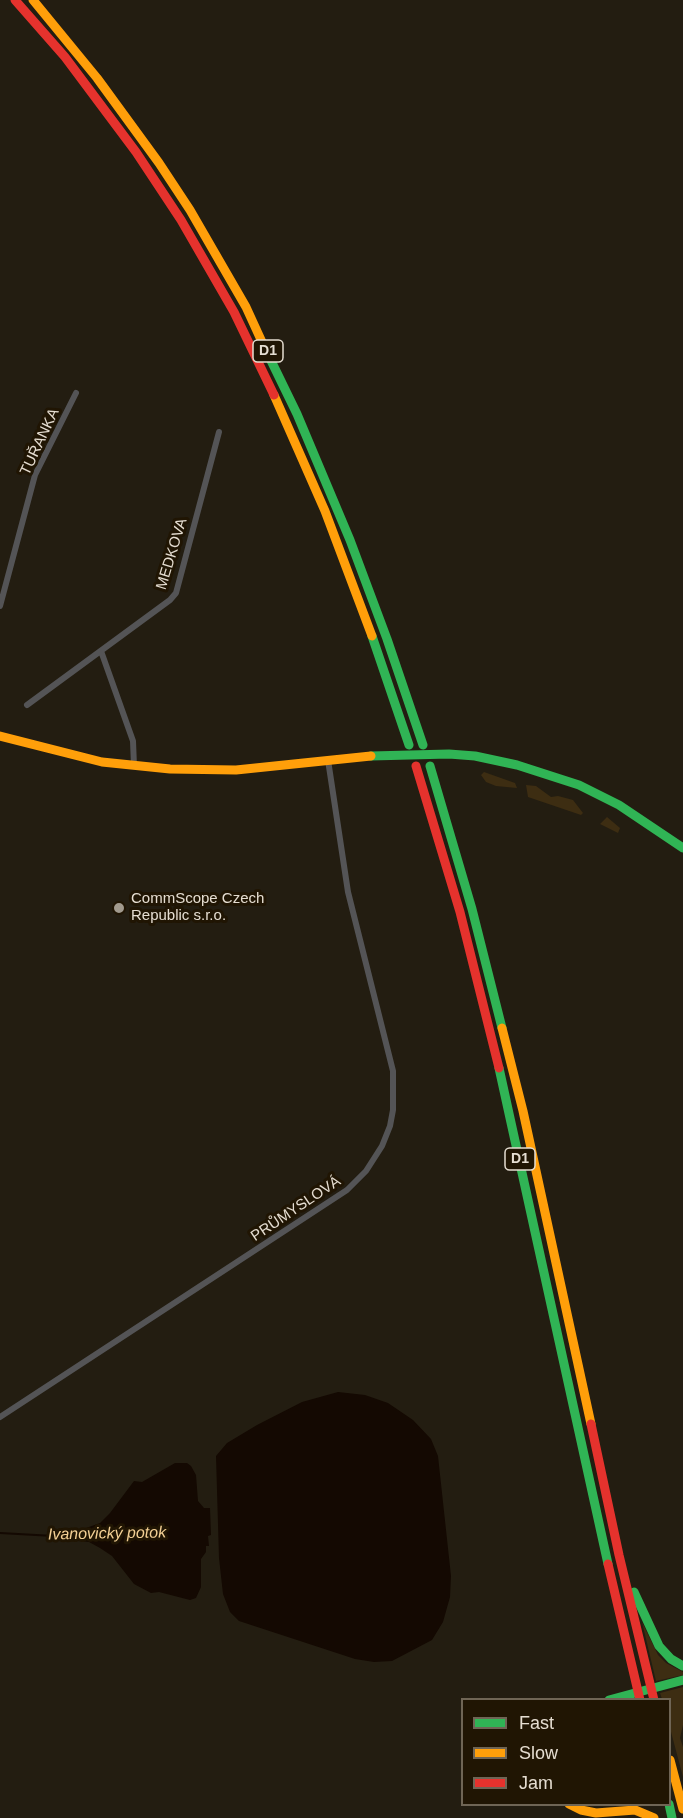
<!DOCTYPE html>
<html>
<head>
<meta charset="utf-8">
<style>
  body { margin:0 }
  #map { position:relative; width:683px; height:1818px; overflow:hidden; background:#231d11; font-family:Arial,sans-serif }
  canvas { display:block }
  .legend { position:absolute; left:461px; top:1698px; width:210px; height:108px; box-sizing:border-box; background:#201503; border:2px solid #6f6555; margin:0; padding:8px 10px; list-style:none; font-size:18px; color:#e5ddd1 }
  .legend li { display:flex; align-items:center; gap:12px; height:30px }
  .legend b { width:30px; border:2px solid #6f6555 }
</style>
</head>
<body>
<div id="map">
<canvas width="683" height="1818"></canvas>
<ul class="legend">
<li><b style="height:8px;background:#30b455"></b>Fast</li>
<li><b style="height:8px;background:#ff9f0a"></b>Slow</li>
<li><b style="height:8px;background:#e5322d"></b>Jam</li>
</ul>
</div>
<script>
const c = document.querySelector('canvas').getContext('2d');
c.lineJoin = 'round';
function paint(path, color) { c.fillStyle = color; c.fill(path, 'evenodd'); }
const toPath = rows => new Path2D(rows.map(r => 'M' + r).join(''));
function trace(path, color, width, dash) { c.strokeStyle = color; c.lineWidth = width; c.lineCap = dash ? 'butt' : 'round'; c.setLineDash(dash || []); c.stroke(path); }
function write(font, color, halo, rows, align = 'center') {
  c.font = font + ' Arial,sans-serif'; c.lineWidth = 6; c.setLineDash([]); c.textBaseline = 'middle'; c.strokeStyle = halo; c.fillStyle = color; for (const [text, x, y, turn = 0] of rows) {
    c.save(); c.translate(x, y); c.rotate((+turn || 0) * Math.PI / 180); c.textAlign = isNaN(turn) ? turn : align; if (halo) c.strokeText(text, 0, 0); c.fillText(text, 0, 0); c.restore();
  }
}
paint(toPath([
  [484,772,515,783,517,788,496,786,486,782,481,775],
  [526,785,536,786,551,797,558,796,573,800,583,813,581,815,528,797],
  [607,817,620,828,618,833,600,824],
  [642,1622,658,1655,666,1663,683,1672,683,1675,656,1681],
  [683,1687,683,1725,680,1738,683,1747,683,1777,670,1728,670,1700,662,1699,660,1693]
]), '#3d2d12');
paint(toPath([
  [338,1392,365,1395,388,1403,413,1420,431,1439,438,1456,451,1576,450,1597,443,1622,432,1640,392,1661,374,1662,355,1659,239,1621,230,1612,223,1594,219,1558,216,1456,227,1443,257,1425,302,1402],
  [175,1463,187,1463,191,1466,196,1475,198,1501,204,1508,210,1508,211,1535,208,1536,209,1546,206,1546,206,1552,201,1559,201,1587,196,1598,190,1600,159,1592,151,1593,134,1584,112,1556,100,1548,89,1542,53,1538,53,1535,75,1532,100,1523,110,1513,134,1481,142,1482]
]), '#140902');
trace(toPath([
  [0,1533,54,1536]
]), '#140902', 2);
trace(toPath([
  [0,606,35,475,76,393],
  [101,651,133,741,134,766],
  [27,705,170,600,176,593,219,432],
  [0,1417,347,1190,366,1171,382,1146,390,1126,393,1110,393,1071,348,892,328,760]
]), '#545456', 6);
trace(toPath([
  [262,342,297,414,350,540,387,639,423,745],
  [372,636,409,745],
  [371,756,449,754,475,756,517,765,579,785,619,805,683,848],
  [430,766,472,909,502,1028],
  [499,1068,608,1564],
  [634,1592,659,1646,671,1659,683,1666],
  [609,1700,683,1680],
  [669,1804,672,1818]
]), '#30b455', 9);
trace(toPath([
  [33,0,97,78,159,163,190,210,246,307,262,342],
  [274,395,325,511,372,636],
  [0,736,102,762,170,769,236,770,371,756],
  [502,1028,523,1111,591,1424],
  [670,1760,683,1809],
  [569,1804,581,1810,596,1813,635,1810,654,1818]
]), '#ff9f0a', 9);
trace(toPath([
  [15,0,65,57,136,152,181,220,234,312,274,395],
  [416,766,460,912,499,1068],
  [591,1424,619,1555,654,1700],
  [608,1564,640,1700]
]), '#e5322d', 9);
for (const [x, y, r, color] of [
  [119,908,6,"#a19a8e"]
]) { const dot = new Path2D(); dot.arc(x, y, r, 0, 2 * Math.PI); c.fillStyle = color; c.fill(dot); trace(dot, '#201503', 2); }
for (const [x, y, w] of [
  [268,351,30],
  [520,1159,30]
]) { const box = new Path2D(); box.roundRect(x - w / 2, y - 11, w, 22, 4.5); c.fillStyle = '#201503'; c.fill(box); trace(box, '#e5ddd1', 1.5); }
write('bold 14px', '#e5ddd1', null, [
  ["D1",268,351],
  ["D1",520,1159]
]);
write('15px', '#e5ddd1', '#201503', [
  ["TUŘANKA",40,442,-65],
  ["MEDKOVA",172,554,-73],
  ["PRŮMYSLOVÁ",296,1209,-34]
]);
write('15px', '#e5ddd1', '#201503', [
  ["CommScope Czech",131,899],
  ["Republic s.r.o.",131,916]
], 'left');
write('italic 16px', '#f2cf94', '#201503', [
  ["Ivanovický potok",107,1534,-1]
]);
</script>
</body>
</html>
